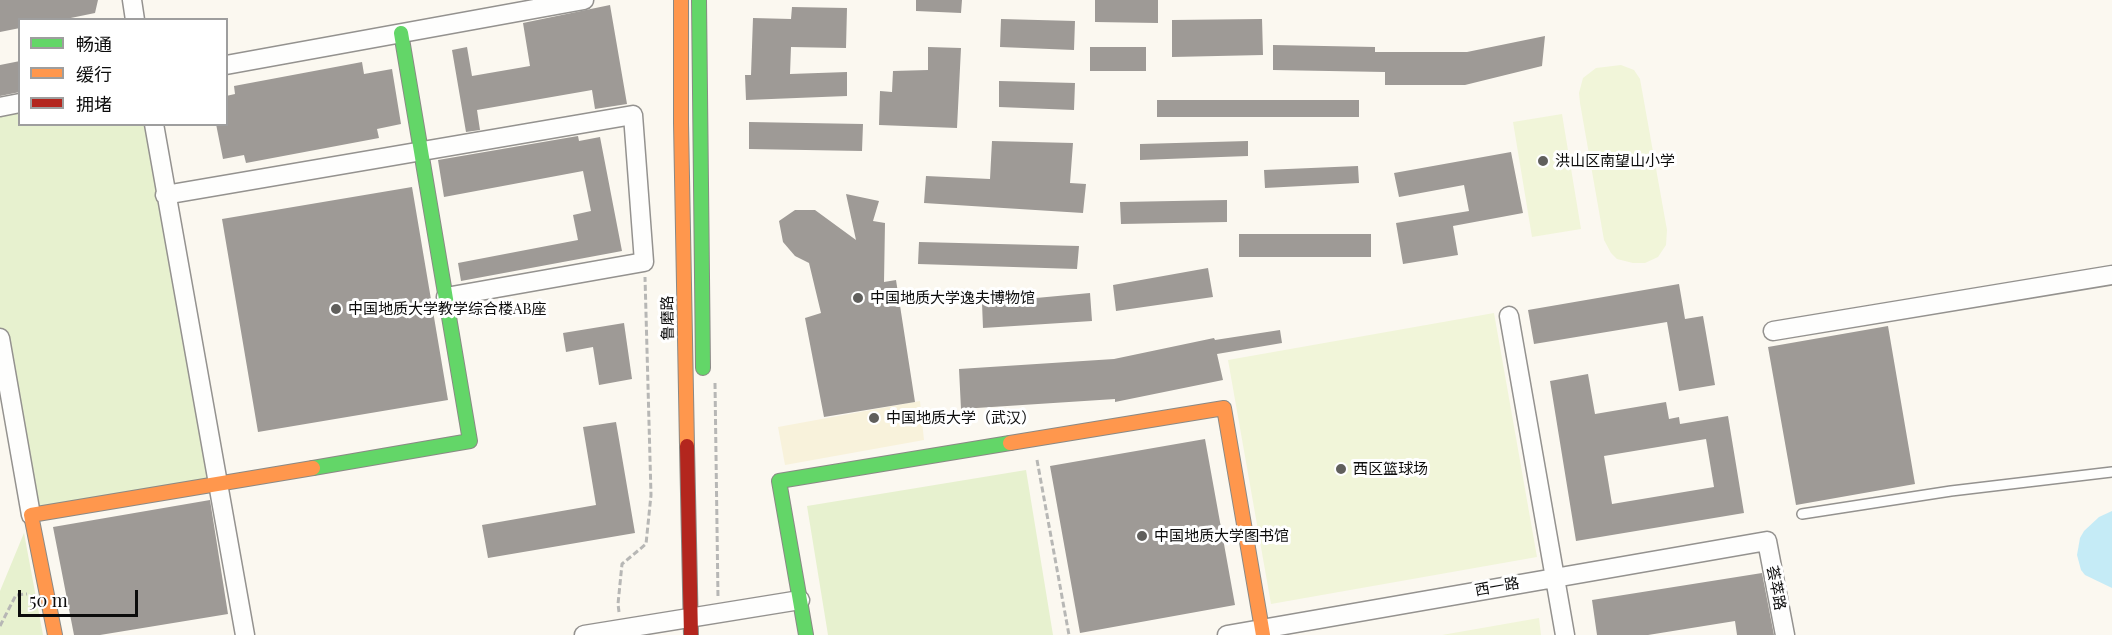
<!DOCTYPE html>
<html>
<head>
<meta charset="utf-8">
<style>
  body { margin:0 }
  #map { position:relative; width:2112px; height:635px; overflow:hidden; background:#fbf8f0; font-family:"Playfair Display","Noto Sans SC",serif }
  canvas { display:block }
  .legend { position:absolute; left:18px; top:18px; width:210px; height:108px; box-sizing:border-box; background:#fff; border:2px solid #9e9e9e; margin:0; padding:8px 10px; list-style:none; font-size:18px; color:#0c0c0c }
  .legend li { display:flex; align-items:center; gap:12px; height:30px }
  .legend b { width:30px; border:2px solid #9e9e9e }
  .scale { position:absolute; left:18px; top:590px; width:120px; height:27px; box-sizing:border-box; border:3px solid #0c0c0c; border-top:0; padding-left:8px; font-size:18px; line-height:21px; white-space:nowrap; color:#0c0c0c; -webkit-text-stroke:4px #fff; paint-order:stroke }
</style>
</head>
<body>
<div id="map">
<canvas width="2112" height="635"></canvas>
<ul class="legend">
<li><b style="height:8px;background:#63d668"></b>畅通</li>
<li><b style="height:8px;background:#ff974d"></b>缓行</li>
<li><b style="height:8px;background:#b3261e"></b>拥堵</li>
</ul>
<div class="scale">50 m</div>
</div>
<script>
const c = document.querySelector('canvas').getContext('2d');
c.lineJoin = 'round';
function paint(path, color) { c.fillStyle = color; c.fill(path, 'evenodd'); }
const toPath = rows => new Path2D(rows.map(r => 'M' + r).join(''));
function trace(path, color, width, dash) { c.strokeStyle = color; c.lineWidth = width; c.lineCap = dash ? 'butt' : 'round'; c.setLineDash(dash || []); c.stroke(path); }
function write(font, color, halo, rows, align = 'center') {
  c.font = font + ' "Playfair Display","Noto Sans SC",serif'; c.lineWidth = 6; c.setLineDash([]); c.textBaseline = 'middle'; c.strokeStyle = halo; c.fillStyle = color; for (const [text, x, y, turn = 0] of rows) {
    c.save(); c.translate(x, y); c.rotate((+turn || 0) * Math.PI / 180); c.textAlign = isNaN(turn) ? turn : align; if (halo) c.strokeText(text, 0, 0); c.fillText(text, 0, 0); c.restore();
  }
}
paint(toPath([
  [920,401,924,440,785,465,778,427]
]), '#f8f2db');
paint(toPath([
  [19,106,20,124,154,125,218,483,31,515,0,342,0,110],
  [1026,470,1053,635,828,635,807,506],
  [24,533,43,635,0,635,0,591]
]), '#e7f1cf');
paint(toPath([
  [1621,65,1634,70,1640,79,1667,230,1666,245,1658,257,1645,263,1633,263,1617,259,1611,253,1604,240,1580,103,1579,93,1583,78,1596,68],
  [1562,114,1581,229,1532,237,1513,122],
  [1494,313,1537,557,1271,604,1228,360],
  [1539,618,1541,635,1442,635]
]), '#f1f5d9');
paint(toPath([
  [2112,511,2112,588,2085,575,2081,570,2077,555,2080,538,2084,531,2099,517]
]), '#c5ebf6');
paint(toPath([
  [0,0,98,0,95,13,61,20,20,20,20,28,0,32],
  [916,0,962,0,961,13,916,11],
  [1095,0,1158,0,1158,23,1095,22],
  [610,5,627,104,595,109,592,90,477,110,480,130,466,132,452,50,467,47,472,76,530,66,523,23],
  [792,7,847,8,846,48,791,47,790,74,847,72,847,96,746,100,745,75,751,75,753,18,791,19],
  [1001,19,1075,21,1074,50,1000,47],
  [1262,19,1263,55,1172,57,1172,20],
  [1545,36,1542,66,1465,85,1385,85,1385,72,1273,70,1273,45,1375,47,1375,52,1467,52],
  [928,47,961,48,957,128,879,125,880,91,892,92,893,71,928,70],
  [1090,47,1146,47,1146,71,1090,71],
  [20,61,20,92,0,96,0,65],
  [362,62,364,74,392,69,401,124,377,129,379,138,246,163,244,155,223,159,216,124,226,124,226,96,235,94,234,86],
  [999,81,1075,83,1074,110,999,107],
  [1157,100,1359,100,1359,117,1157,117],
  [749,122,863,124,862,151,749,149],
  [578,136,579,141,600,137,622,251,461,281,458,263,578,240,573,215,591,211,583,171,444,197,438,160],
  [992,141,1073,143,1070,183,1086,184,1083,213,924,203,926,176,990,179],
  [1248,141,1248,156,1140,160,1140,144],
  [1511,152,1523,213,1453,226,1458,255,1403,264,1396,223,1469,211,1464,185,1399,197,1394,173],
  [1358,166,1359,183,1265,188,1264,170],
  [412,187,448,400,258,432,222,219],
  [846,194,879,201,873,221,885,223,884,282,896,280,915,402,824,417,805,318,821,313,809,263,795,256,783,242,779,221,795,210,815,210,856,240],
  [1227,200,1227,222,1121,224,1120,202],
  [1239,234,1371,234,1371,257,1239,257],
  [919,242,1079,246,1077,269,918,264],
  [1208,268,1213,297,1116,311,1113,285],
  [1679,284,1685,319,1703,316,1715,385,1679,391,1667,322,1534,344,1528,310],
  [1090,293,1092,321,983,328,982,303],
  [624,323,632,379,599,385,593,347,566,352,563,333],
  [1888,326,1915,484,1796,505,1768,347],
  [1280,330,1282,343,1217,354,1223,380,1115,402,1115,399,961,409,959,369,1114,359,1214,338,1215,340],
  [1588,374,1595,414,1666,402,1669,419,1679,417,1680,424,1728,416,1744,513,1576,541,1550,381],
  [1706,439,1714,487,1612,504,1604,456],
  [616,422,635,533,488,558,482,525,596,505,583,427],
  [1205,439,1235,605,1080,633,1050,466],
  [210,500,228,614,100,635,74,635,53,527],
  [1762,573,1774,635,1737,635,1735,621,1648,635,1597,635,1592,600]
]), '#9e9a96');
const lane = toPath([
  [1802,514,1951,491,2112,472]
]);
const street = toPath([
  [132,0,135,20],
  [226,65,584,0],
  [0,107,20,103],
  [154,124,245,635],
  [165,195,633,115,644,262,446,297],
  [1509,316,1565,635],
  [1773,331,2112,275],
  [0,338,31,515],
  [584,635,800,600],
  [1227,635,1767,541,1785,635]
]);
const fast = toPath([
  [699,0,703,368],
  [313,468,470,441,401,33],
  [806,635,779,481,1010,443]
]);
const slow = toPath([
  [681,0,681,123,687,446],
  [1010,443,1224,408,1263,635],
  [55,635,31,515,313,468]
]);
const jam = toPath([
  [687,446,691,635]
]);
trace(lane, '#94928f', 12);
trace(street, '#94928f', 21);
trace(fast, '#8a8985', 16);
trace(slow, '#8a8985', 16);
trace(jam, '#8a8985', 16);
trace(toPath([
  [715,383,718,598],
  [1037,460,1069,635],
  [619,612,618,604,622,564,646,544,651,495,645,277],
  [0,626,16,595,27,594]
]), '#b7b7b5', 3, [6, 3]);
trace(lane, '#fefefd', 9);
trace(street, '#fefefd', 18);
trace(fast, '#63d668', 14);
trace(slow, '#ff974d', 14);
trace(jam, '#b3261e', 14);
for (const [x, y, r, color] of [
  [1543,161,6,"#605f5c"],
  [858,298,6,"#605f5c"],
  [336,309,6,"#605f5c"],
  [874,418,6,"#605f5c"],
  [1341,469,6,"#605f5c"],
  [1142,536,6,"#605f5c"]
]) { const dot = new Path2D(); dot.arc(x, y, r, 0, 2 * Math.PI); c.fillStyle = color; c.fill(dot); trace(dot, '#fff', 2); }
write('15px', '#0c0c0c', '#fff', [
  ["洪山区南望山小学",1555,161],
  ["中国地质大学逸夫博物馆",870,298],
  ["中国地质大学教学综合楼AB座",348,309],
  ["中国地质大学（武汉）",886,418],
  ["西区篮球场",1353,469],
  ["中国地质大学图书馆",1154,536]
], 'left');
write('15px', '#0c0c0c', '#fff', [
  ["鲁磨路",668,318,-91],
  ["西一路",1497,587,-10],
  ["荟萃路",1776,588,79]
]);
</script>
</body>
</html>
